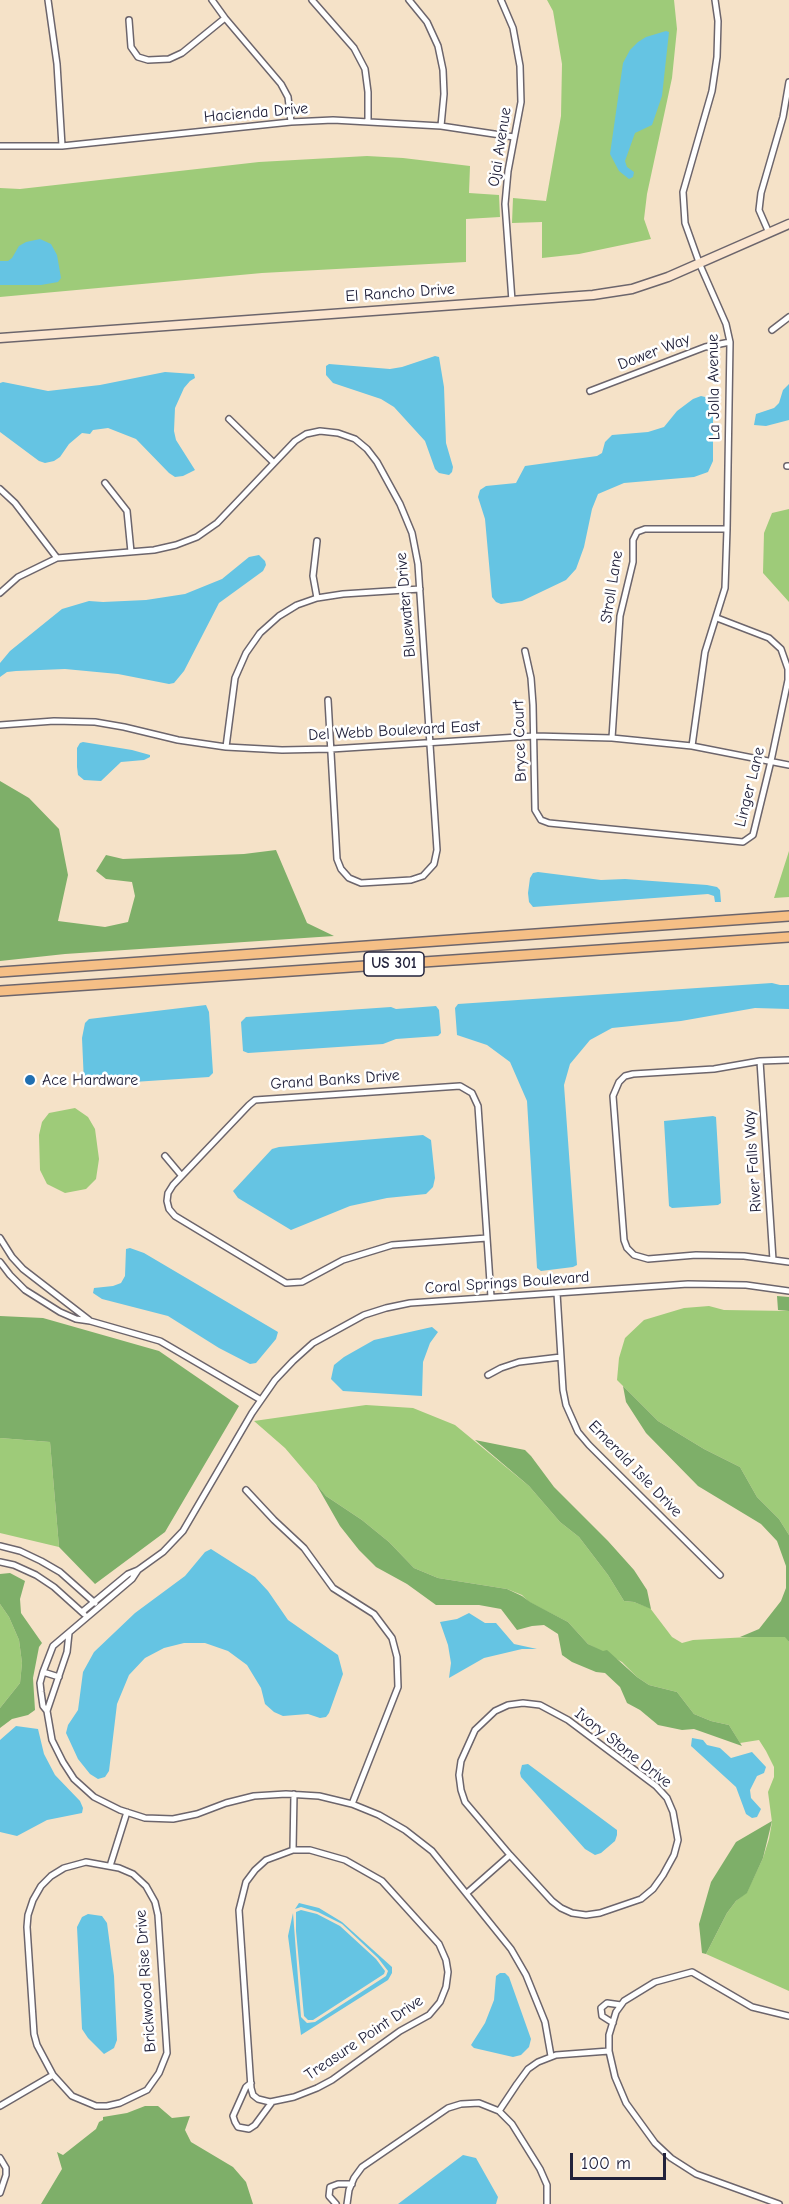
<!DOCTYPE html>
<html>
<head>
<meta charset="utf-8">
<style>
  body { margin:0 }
  #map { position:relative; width:789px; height:2204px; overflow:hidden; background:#f5e2c8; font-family:"Comic Neue",sans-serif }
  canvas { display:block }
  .scale { position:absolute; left:570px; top:2153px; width:96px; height:27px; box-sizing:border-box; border:3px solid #22223b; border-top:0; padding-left:8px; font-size:18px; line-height:21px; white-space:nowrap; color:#22223b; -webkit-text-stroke:4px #fff; paint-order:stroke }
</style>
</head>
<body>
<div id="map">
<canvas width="789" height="2204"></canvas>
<div class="scale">100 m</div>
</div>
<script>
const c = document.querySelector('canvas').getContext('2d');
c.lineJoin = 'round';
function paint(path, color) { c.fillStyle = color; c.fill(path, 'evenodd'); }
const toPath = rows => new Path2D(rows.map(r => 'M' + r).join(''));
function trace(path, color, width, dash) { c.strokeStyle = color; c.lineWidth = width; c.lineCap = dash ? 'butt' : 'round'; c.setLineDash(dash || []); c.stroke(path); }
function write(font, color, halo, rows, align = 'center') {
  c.font = font + ' "Comic Neue",sans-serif'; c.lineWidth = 5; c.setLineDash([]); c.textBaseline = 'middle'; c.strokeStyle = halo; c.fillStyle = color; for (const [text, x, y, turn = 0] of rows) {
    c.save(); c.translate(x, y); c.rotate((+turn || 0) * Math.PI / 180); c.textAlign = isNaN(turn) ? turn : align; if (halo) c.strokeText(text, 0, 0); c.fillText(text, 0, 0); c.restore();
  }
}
paint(toPath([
  [547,0,674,0,677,29,672,78,647,194,644,219,651,239,579,254,542,258,542,222,512,223,513,198,546,201,561,116,562,64,553,11],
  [367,156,403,158,470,166,469,193,499,195,500,217,466,219,466,262,262,273,0,297,0,188,20,189,259,162],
  [789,509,789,602,763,573,764,533,772,513],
  [789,851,789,897,774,898],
  [75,1108,88,1117,95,1129,99,1159,96,1179,86,1189,65,1193,47,1184,40,1170,39,1135,42,1122,49,1113],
  [709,1306,724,1310,789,1311,789,1535,779,1519,757,1497,740,1467,704,1449,658,1421,617,1380,619,1358,625,1338,644,1320,684,1308],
  [366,1405,413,1408,455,1425,529,1486,560,1522,579,1537,608,1575,624,1601,634,1602,650,1608,672,1637,682,1643,693,1640,749,1637,786,1637,789,1642,789,1991,706,1954,727,1913,736,1901,747,1892,763,1858,769,1839,772,1822,768,1792,774,1777,774,1767,766,1751,759,1740,740,1743,729,1725,711,1721,694,1714,677,1692,649,1685,637,1677,622,1662,588,1644,568,1622,529,1602,522,1595,507,1589,438,1578,414,1568,389,1542,362,1520,326,1496,285,1448,254,1421],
  [0,1438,50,1442,59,1547,0,1533],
  [0,1604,9,1617,19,1640,22,1663,20,1683,0,1708]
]), '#9ecb79');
paint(toPath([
  [0,781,29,798,59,829,68,875,58,921,105,927,128,922,135,896,132,882,106,879,96,871,106,855,123,859,244,854,276,850,307,923,334,936,65,954,0,961],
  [777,1296,789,1297,789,1311,778,1310],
  [0,1316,43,1318,159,1351,239,1406,165,1532,95,1584,59,1547,50,1442,0,1438],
  [623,1386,658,1421,704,1449,740,1467,757,1497,779,1519,789,1535,789,1642,785,1637,740,1637,759,1629,781,1601,786,1588,786,1566,777,1541,761,1524,698,1486,646,1433,626,1402],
  [475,1440,525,1450,531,1456,554,1487,608,1541,634,1570,647,1590,651,1609,634,1602,624,1601,608,1575,579,1537,560,1522,529,1486],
  [316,1484,326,1496,362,1520,389,1542,414,1568,438,1578,507,1589,522,1596,530,1602,568,1622,588,1644,603,1651,607,1650,637,1677,649,1685,677,1692,694,1714,711,1721,729,1725,742,1746,694,1729,682,1730,658,1725,640,1710,627,1703,620,1687,605,1673,596,1672,572,1662,562,1655,558,1634,544,1625,532,1626,517,1630,501,1609,479,1605,436,1605,407,1584,376,1567,359,1550,340,1526],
  [10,1573,25,1581,20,1599,21,1613,42,1643,39,1647,33,1678,35,1710,28,1715,12,1719,0,1728,0,1708,20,1683,22,1663,19,1640,9,1617,0,1604,0,1574],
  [772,1821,763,1858,747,1893,736,1901,727,1913,706,1954,702,1953,699,1924,711,1882,736,1842],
  [145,2106,158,2106,172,2118,190,2116,185,2130,191,2142,233,2167,246,2182,253,2204,41,2204,62,2169,57,2152,63,2155,96,2129,99,2122,103,2120,103,2117,127,2113]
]), '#7eaf69');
paint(toPath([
  [666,31,669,32,662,96,652,125,635,133,625,161,627,167,634,172,633,177,629,179,619,171,610,154,623,63,630,50,638,42,646,37],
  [40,239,51,244,57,255,61,278,58,282,41,285,0,285,0,261,8,261,12,258,19,246,26,242],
  [435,356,439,357,444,387,446,443,453,467,452,472,449,475,439,473,435,469,425,441,394,407,381,399,333,383,326,375,326,366,329,364,390,369,402,367],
  [165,372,194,374,195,378,190,381,184,388,175,408,174,431,176,440,195,470,183,476,175,477,169,473,136,439,108,428,93,430,90,434,82,433,69,444,60,457,54,461,45,463,39,461,0,432,0,383,3,382,48,391,100,385],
  [789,384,789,420,766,426,754,425,756,414,774,408,779,403,783,390],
  [701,396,709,398,713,407,713,461,708,472,694,477,624,483,598,494,592,509,584,547,576,569,566,580,522,601,501,604,496,602,492,597,485,519,478,497,480,490,486,486,516,483,525,466,597,456,602,453,605,442,612,435,648,432,664,427,677,411,693,399],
  [259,555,265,561,266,565,263,571,219,603,184,671,174,683,169,684,118,674,65,669,16,671,7,672,0,677,0,663,10,651,62,609,89,601,103,602,146,600,185,594,222,579,249,557],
  [83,742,132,750,150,755,150,757,144,760,121,762,101,781,84,780,78,775,77,767,77,748,80,743],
  [538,872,601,880,625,879,707,885,717,887,720,890,721,902,715,902,714,896,708,894,533,907,529,902,528,893,530,878,533,873],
  [772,983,780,985,789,985,789,1009,755,1008,681,1021,612,1028,590,1040,570,1064,564,1085,577,1265,573,1267,541,1271,537,1268,527,1101,510,1062,487,1045,457,1035,455,1008,458,1004],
  [206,1005,209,1012,213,1073,209,1077,88,1085,84,1083,82,1038,85,1023,89,1019],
  [436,1006,439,1010,441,1033,438,1036,396,1039,383,1044,248,1053,243,1051,241,1022,246,1017,391,1007,396,1009],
  [713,1116,716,1117,721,1203,718,1205,672,1208,669,1206,664,1121],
  [423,1135,431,1140,435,1178,433,1187,426,1194,387,1198,350,1206,291,1230,238,1198,233,1191,272,1149,279,1147],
  [130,1248,144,1253,278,1332,276,1339,256,1363,250,1364,219,1348,168,1316,102,1299,93,1293,94,1288,113,1286,121,1283,125,1276,126,1249],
  [432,1327,438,1332,430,1343,423,1362,422,1396,343,1391,331,1379,334,1365,344,1357,374,1340],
  [211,1549,255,1577,268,1591,288,1620,338,1655,343,1674,329,1713,326,1717,320,1718,308,1714,283,1716,274,1712,265,1704,261,1688,247,1665,228,1651,205,1643,184,1643,164,1648,145,1658,129,1675,117,1704,109,1771,105,1777,98,1779,90,1774,78,1759,66,1733,68,1725,78,1710,83,1672,94,1652,135,1613,185,1576,205,1552],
  [469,1613,485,1623,496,1623,514,1644,537,1649,522,1649,484,1658,449,1678,451,1663,448,1645,440,1622,457,1619],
  [16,1726,38,1729,44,1754,55,1775,80,1801,83,1808,82,1813,47,1820,17,1836,0,1832,0,1740],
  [692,1738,703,1740,707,1745,720,1748,731,1758,752,1752,766,1767,764,1773,757,1776,750,1790,751,1798,761,1809,757,1817,752,1818,746,1814,736,1787,691,1746],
  [528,1764,617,1830,617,1835,615,1841,601,1853,595,1855,585,1849,521,1777,520,1773,522,1765],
  [299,1903,319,1908,342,1922,392,1967,392,1973,388,1980,301,2035,288,1936,293,1913,301,2017,307,2023,315,2022,386,1976,388,1971,378,1958,342,1924,318,1912,301,1907,295,1909],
  [301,1910,317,1914,340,1926,376,1959,385,1971,384,1974,313,2020,308,2020,304,2016,296,1931,296,1912],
  [88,1914,102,1916,107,1923,114,1976,117,2040,114,2048,104,2054,88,2038,82,2029,77,1927,82,1917],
  [500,1973,505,1973,509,1977,531,2039,529,2047,521,2055,513,2057,474,2048,471,2045,485,2023,494,2000,496,1976],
  [463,2155,476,2158,498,2197,496,2204,398,2204]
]), '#65c4e3');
const street = toPath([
  [48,0,57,64,62,146],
  [212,0,225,18,281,84,288,97,291,122],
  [312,0,354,48,365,69,368,92,368,120],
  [409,0,427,22,438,46,443,70,444,94,441,126],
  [501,0,513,28,520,66,521,102,508,171,505,204,512,301],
  [129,20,131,47,138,57,148,60,169,59,182,53,225,18],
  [0,146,62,146,291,122,333,120,441,126,514,137],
  [769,233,759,210,761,193,783,117,789,82],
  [772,330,789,317],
  [590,391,705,347,730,342],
  [229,419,274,463],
  [787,466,789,466],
  [105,483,127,511,131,552],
  [0,489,15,503,57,558],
  [0,593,18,577,57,558,154,550,176,545,197,537,217,523,295,441,306,434,320,431,338,433,355,439,367,449,377,462,400,504,412,533,418,564,437,850,434,864,423,876,411,880,361,883,349,878,341,869,337,859,328,700],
  [317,598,313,576,317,541],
  [525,651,531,678,533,705,535,810,541,820,549,823,743,842,753,835,771,761,788,680,788,669,781,649,769,638,717,618],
  [0,725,54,721,95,722,124,727,178,740,226,747,282,750,331,749,534,736,612,738,692,746,789,765],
  [612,738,620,616,633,562,633,540,637,532,645,529,727,529],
  [692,746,705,652,725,588,727,529,730,342,726,324,700,265,685,223,683,192,712,91,717,57,718,21,715,0],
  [226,747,235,678,246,653,260,633,279,616,297,605,317,598,343,594,420,589],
  [789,1060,760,1061,714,1069,633,1074,625,1076,619,1082,613,1096,624,1240,627,1248,634,1255,648,1259,696,1255,744,1256,789,1262],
  [760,1061,773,1260],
  [165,1156,181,1175],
  [0,1238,12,1257,23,1269,89,1320],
  [487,1238,392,1245,343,1260,302,1282,286,1283,175,1216,169,1209,167,1201,168,1193,173,1185,249,1105,255,1100,460,1086,472,1093,478,1106,487,1238,491,1297],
  [0,1262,10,1275,25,1290,60,1312,76,1319,90,1321,160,1341,261,1400],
  [557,1293,563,1390,566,1405,578,1432,589,1445,720,1575],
  [488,1375,501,1368,519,1362,561,1357],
  [246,1490,274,1520,304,1548,333,1588,374,1614,392,1638,397,1657,398,1687,352,1804],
  [0,1546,20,1551,41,1561,60,1572,95,1603],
  [0,1562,14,1565,36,1575,54,1587,84,1614],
  [138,1570,132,1579,53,1646,43,1672,40,1683,41,1692,43,1706,47,1711,52,1740,63,1762,74,1779,94,1797,120,1810,145,1818,173,1819,197,1814,226,1803,254,1796,286,1794,319,1796,352,1804,379,1815,405,1830,432,1851,511,1949,526,1975,545,2022,551,2056],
  [82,1612,128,1574,138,1570,163,1552,183,1531,252,1413,275,1380,293,1361,313,1343,364,1315,386,1308,410,1303,688,1284,746,1285,789,1291],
  [43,1672,59,1677],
  [523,1703,540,1705,568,1720,656,1786,667,1798,673,1812,678,1840,674,1855,663,1875,653,1889,641,1899,600,1913,586,1915,572,1913,561,1908,552,1901,510,1855,465,1802,461,1790,459,1775,461,1761,475,1730,495,1711,508,1705,523,1703],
  [47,1711,67,1652,69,1633],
  [293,1850,310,1850,345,1860,382,1881,439,1944,446,1960,448,1972,446,1987,440,2002,429,2015,400,2031,332,2080,317,2088,294,2097,270,2102,258,2099,253,2095,251,2088,239,1910,246,1882,255,1870,266,1860,293,1850],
  [293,1850,294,1794],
  [86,1862,119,1868,133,1874,146,1886,155,1902,158,1915,167,2053,159,2073,147,2090,120,2103,107,2106,96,2106,72,2096,53,2075,37,2045,34,2034,27,1927,28,1915,33,1900,41,1886,51,1876,64,1868,86,1862],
  [110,1866,127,1812],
  [467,1893,510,1855],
  [613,2023,602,2016,601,2008,607,2003,621,2005],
  [251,2083,246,2087,233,2116,235,2122,238,2127,249,2129,255,2125,272,2102],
  [0,2106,53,2075],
  [499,2111,517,2084,528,2069,538,2062,556,2055,609,2051],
  [0,2158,6,2168,6,2175,0,2193],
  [336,2204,329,2196,330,2187,338,2184,352,2184],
  [347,2204,349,2190,354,2178,362,2167,448,2108,461,2104,479,2103,499,2111,512,2124,540,2169,547,2185,547,2204],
  [779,2204,696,2174,671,2158,655,2143,626,2103,615,2077,609,2051,609,2035,616,2012,624,2001,655,1982,692,1972,752,2007,789,2016]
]);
const secondary = toPath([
  [0,338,593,295,632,289,668,277,789,224]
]);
const primary = toPath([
  [0,972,789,916],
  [0,991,789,937]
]);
trace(street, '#6c656c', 8);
trace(secondary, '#6c656c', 11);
trace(primary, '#6c656c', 12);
trace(street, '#fff', 5);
trace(secondary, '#fbe5cf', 8);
trace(primary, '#f5bf86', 9);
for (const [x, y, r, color] of [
  [30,1080,6,"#1f6fb2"]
]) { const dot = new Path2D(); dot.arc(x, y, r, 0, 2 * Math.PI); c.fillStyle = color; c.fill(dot); trace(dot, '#fff', 2); }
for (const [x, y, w] of [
  [394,964,60]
]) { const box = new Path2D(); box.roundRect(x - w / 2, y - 12, w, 24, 4.5); c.fillStyle = '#fff'; c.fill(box); trace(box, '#22223b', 1.5); }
write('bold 15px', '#22223b', null, [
  ["US 301",394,964]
]);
write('16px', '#22223b', '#fff', [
  ["Hacienda Drive",256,113,-5],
  ["Ojai Avenue",500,147,-81],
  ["El Rancho Drive",400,293,-4],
  ["Dower Way",654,352,-21],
  ["La Jolla Avenue",714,387,-91],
  ["Stroll Lane",612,587,-81],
  ["Bluewater Drive",406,605,-95],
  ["Del Webb Boulevard East",394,731,-3],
  ["Bryce Court",520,741,-92],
  ["Linger Lane",750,787,-76],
  ["Grand Banks Drive",335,1080,-4],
  ["River Falls Way",753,1161,-94],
  ["Coral Springs Boulevard",507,1283,-4],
  ["Emerald Isle Drive",635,1469,46],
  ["Ivory Stone Drive",623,1748,38],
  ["Brickwood Rise Drive",146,1981,-94],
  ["Treasure Point Drive",364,2038,-34]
]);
write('16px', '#22223b', '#fff', [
  ["Ace Hardware",42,1080]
], 'left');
</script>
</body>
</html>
